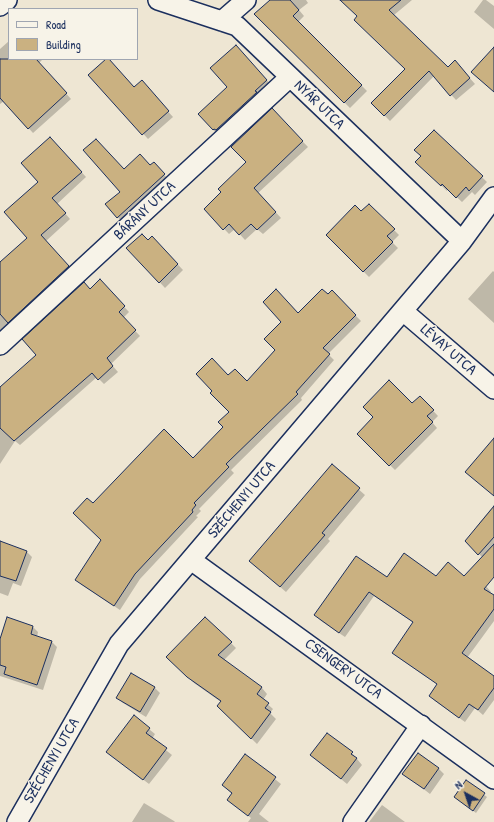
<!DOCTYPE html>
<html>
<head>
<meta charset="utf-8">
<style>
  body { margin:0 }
  #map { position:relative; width:494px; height:822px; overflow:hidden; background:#eee6d3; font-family:"Patrick Hand",sans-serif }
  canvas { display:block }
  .legend { position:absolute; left:8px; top:8px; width:130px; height:52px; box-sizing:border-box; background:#f7f3e8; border:1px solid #9fa5b1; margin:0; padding:5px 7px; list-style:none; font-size:12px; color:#1b2f5e }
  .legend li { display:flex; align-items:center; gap:8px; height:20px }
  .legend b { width:20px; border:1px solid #9fa5b1 }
  .north { position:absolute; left:446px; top:774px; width:40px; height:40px; -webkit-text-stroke:3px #f7f3e8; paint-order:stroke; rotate:320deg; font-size:11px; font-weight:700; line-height:16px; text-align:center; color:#1b2f5e }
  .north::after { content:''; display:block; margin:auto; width:14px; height:18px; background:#1b2f5e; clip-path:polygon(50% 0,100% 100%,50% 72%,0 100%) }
</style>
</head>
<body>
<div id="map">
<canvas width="494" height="822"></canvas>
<ul class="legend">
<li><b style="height:5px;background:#f7f3e8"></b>Road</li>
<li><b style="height:11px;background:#cab181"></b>Building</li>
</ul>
<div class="north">N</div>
</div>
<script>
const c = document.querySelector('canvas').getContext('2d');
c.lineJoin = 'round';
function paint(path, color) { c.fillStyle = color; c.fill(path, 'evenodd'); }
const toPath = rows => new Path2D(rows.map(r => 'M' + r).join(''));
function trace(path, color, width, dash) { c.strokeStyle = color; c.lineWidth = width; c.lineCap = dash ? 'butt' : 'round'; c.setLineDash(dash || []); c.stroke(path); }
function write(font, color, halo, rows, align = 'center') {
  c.font = font + ' "Patrick Hand",sans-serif'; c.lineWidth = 3; c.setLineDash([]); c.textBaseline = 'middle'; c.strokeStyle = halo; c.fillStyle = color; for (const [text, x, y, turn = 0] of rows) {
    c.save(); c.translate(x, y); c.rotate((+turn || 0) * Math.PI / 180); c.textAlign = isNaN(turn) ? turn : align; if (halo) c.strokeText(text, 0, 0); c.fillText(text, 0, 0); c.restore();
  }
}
paint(toPath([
  [271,0,306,0,308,3,299,10,304,16,298,22,367,91,350,108,255,14],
  [342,0,412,0,394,15,448,68,460,67,475,84,456,100,434,76,390,121,372,103,406,70,359,17],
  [483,0,486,0,494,6,494,29,474,12],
  [9,41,9,59,43,59,39,63,71,99,33,133,4,101,0,104,0,49],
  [241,52,272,86,219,135,213,130],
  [108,59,135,88,146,87,173,117,148,139,90,75],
  [272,110,308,147,258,193,281,218,263,234,257,229,245,240,235,229,229,234,205,209,222,192,247,163],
  [437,134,487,182,475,195,472,192,462,202,448,189,447,191,417,162],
  [56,144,86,177,57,204,70,219,46,241,74,272,0,336,0,263,29,238,39,182],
  [150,167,158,168,168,179,122,222,107,205,121,192,124,170],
  [369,205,399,235,392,242,398,248,369,277,327,235,361,213],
  [152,237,183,270,165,288,128,248,148,241],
  [493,271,494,272,494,323,468,299],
  [105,286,129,312,123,318,140,336,111,364,118,372,104,384,97,377,20,445,15,441,0,464,0,388,37,355,90,290],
  [332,292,361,321,328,354,334,360,301,398,302,400,231,470,234,473,199,509,201,511,196,516,198,517,140,579,120,610,82,585,76,580,102,540,93,504,193,459,224,427,230,412,229,377,247,382,277,350,299,314],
  [420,397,438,416,432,422,437,428,395,470,358,434,412,405],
  [332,466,365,495,328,539,330,541,286,592,250,561],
  [494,505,494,552,486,561,466,541,477,528,476,527],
  [0,542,27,552,32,557,21,586,13,583,8,596,0,593],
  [437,577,464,577,486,586,491,592,490,594,494,597,494,621,467,658,494,677,494,700,483,715,475,708,465,722,435,701,430,696,438,685,399,658,393,653,414,623,374,596,345,637,321,621,316,615,387,579],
  [33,627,38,632,37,637,51,641,57,647,43,690,0,676,0,642],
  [231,643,236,648,224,660,262,688,267,694,263,700,273,709,270,713,276,719,257,744,218,706,221,702,194,683,168,657],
  [154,687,160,693,146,717,123,703,117,698],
  [134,717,155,734,152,739,172,755,149,784,107,752],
  [352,753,362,765,347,784,312,755],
  [245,755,281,784,259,814,269,822,248,822,251,818,228,800,232,794,223,785],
  [438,768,444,774,430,794,404,774],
  [466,781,487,797,476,813,455,797],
  [144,803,174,821,175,822,132,822],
  [382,805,405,822,369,822]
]), '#0003');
const building = toPath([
  [270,0,290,0,299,10,293,16,362,85,344,103,254,14,270,0],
  [340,0,401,0,389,10,448,67,455,60,470,78,450,96,429,71,384,116,371,103,405,69,354,20,357,16,340,0],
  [236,45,267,80,255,91,257,92,216,130,214,129,213,130,198,114,227,87,210,68,236,45],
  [494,47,494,92,471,72,494,47],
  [0,59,36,59,67,93,28,129,0,98,0,59],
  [106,59,109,59,134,87,142,80,169,111,142,135,88,75,106,59],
  [272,108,303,141,254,188,276,212,257,230,251,224,239,235,229,224,223,230,204,209,221,192,218,189,246,162,231,147,272,108],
  [434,130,483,176,469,191,466,187,456,198,442,184,441,186,415,162,421,156,414,150,434,130],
  [50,137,82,172,52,198,66,213,41,235,69,266,8,323,0,314,0,262,27,238,4,212,38,182,21,163,50,137],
  [96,139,124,169,140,154,150,165,154,162,165,174,117,218,105,204,120,192,83,150,96,139],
  [369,204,395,229,387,236,393,242,363,272,326,235,355,205,361,211,369,204],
  [142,234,148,240,152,236,178,264,159,283,126,248,142,234],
  [100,279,125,306,119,312,136,330,107,358,113,366,98,380,92,373,14,441,0,428,0,387,36,355,22,339,84,282,90,289,100,279],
  [276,289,298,313,322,289,328,294,332,290,356,315,323,348,330,354,296,392,298,394,226,464,229,467,194,503,196,505,192,510,193,512,135,574,114,606,75,580,101,540,73,513,87,498,93,503,164,429,193,458,223,427,218,422,229,412,210,393,212,391,196,374,212,358,228,375,235,369,247,381,275,350,264,339,281,322,263,302,276,289],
  [389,380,412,403,420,396,434,410,427,416,433,422,389,466,357,434,373,417,363,407,389,380],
  [494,438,494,496,465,472,494,438],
  [332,464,360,488,322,533,325,535,280,587,249,561,332,464],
  [494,506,494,537,478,555,465,541,494,506],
  [0,541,27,551,16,581,0,576,0,541],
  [494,544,494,577,484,589,494,595,494,609,462,653,494,676,494,688,478,710,469,704,459,718,429,696,437,684,392,653,413,622,369,592,339,633,314,615,356,556,387,577,404,553,436,576,448,562,464,576,494,544],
  [7,617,33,626,31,634,52,641,37,685,4,674,6,667,0,665,0,639,7,617],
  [205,617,232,642,218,655,262,687,257,694,269,703,265,708,271,712,251,739,217,706,221,701,187,677,166,657,205,617],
  [131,673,155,687,140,712,116,698,131,673],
  [134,715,150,728,146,733,167,748,143,780,106,752,134,715],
  [327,733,353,752,351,754,357,758,341,779,310,755,327,733],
  [418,753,439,768,424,789,402,774,418,753],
  [245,754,276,777,248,816,227,800,232,793,222,785,245,754],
  [466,780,485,793,473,811,454,797,466,780]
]);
paint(building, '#cab181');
trace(building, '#1b2f5e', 1);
const minor = toPath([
  [158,0,237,26,462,241],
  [0,6,7,0],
  [222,21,246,0],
  [403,311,494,389],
  [0,345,290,77],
  [191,560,494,779],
  [17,822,119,644,462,241,494,197],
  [353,822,421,725]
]);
trace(minor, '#1b2f5e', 22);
trace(minor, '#f7f3e8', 19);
write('15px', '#1b2f5e', '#f7f3e8', [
  ["NYÁR UTCA",319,105,44],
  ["BÁRÁNY UTCA",145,211,-43],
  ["LÉVAY UTCA",448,350,41],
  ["SZÉCHENYI UTCA",242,500,-50],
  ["CSENGERY UTCA",343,669,36],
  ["SZÉCHENYI UTCA",52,761,-60]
]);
</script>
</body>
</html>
